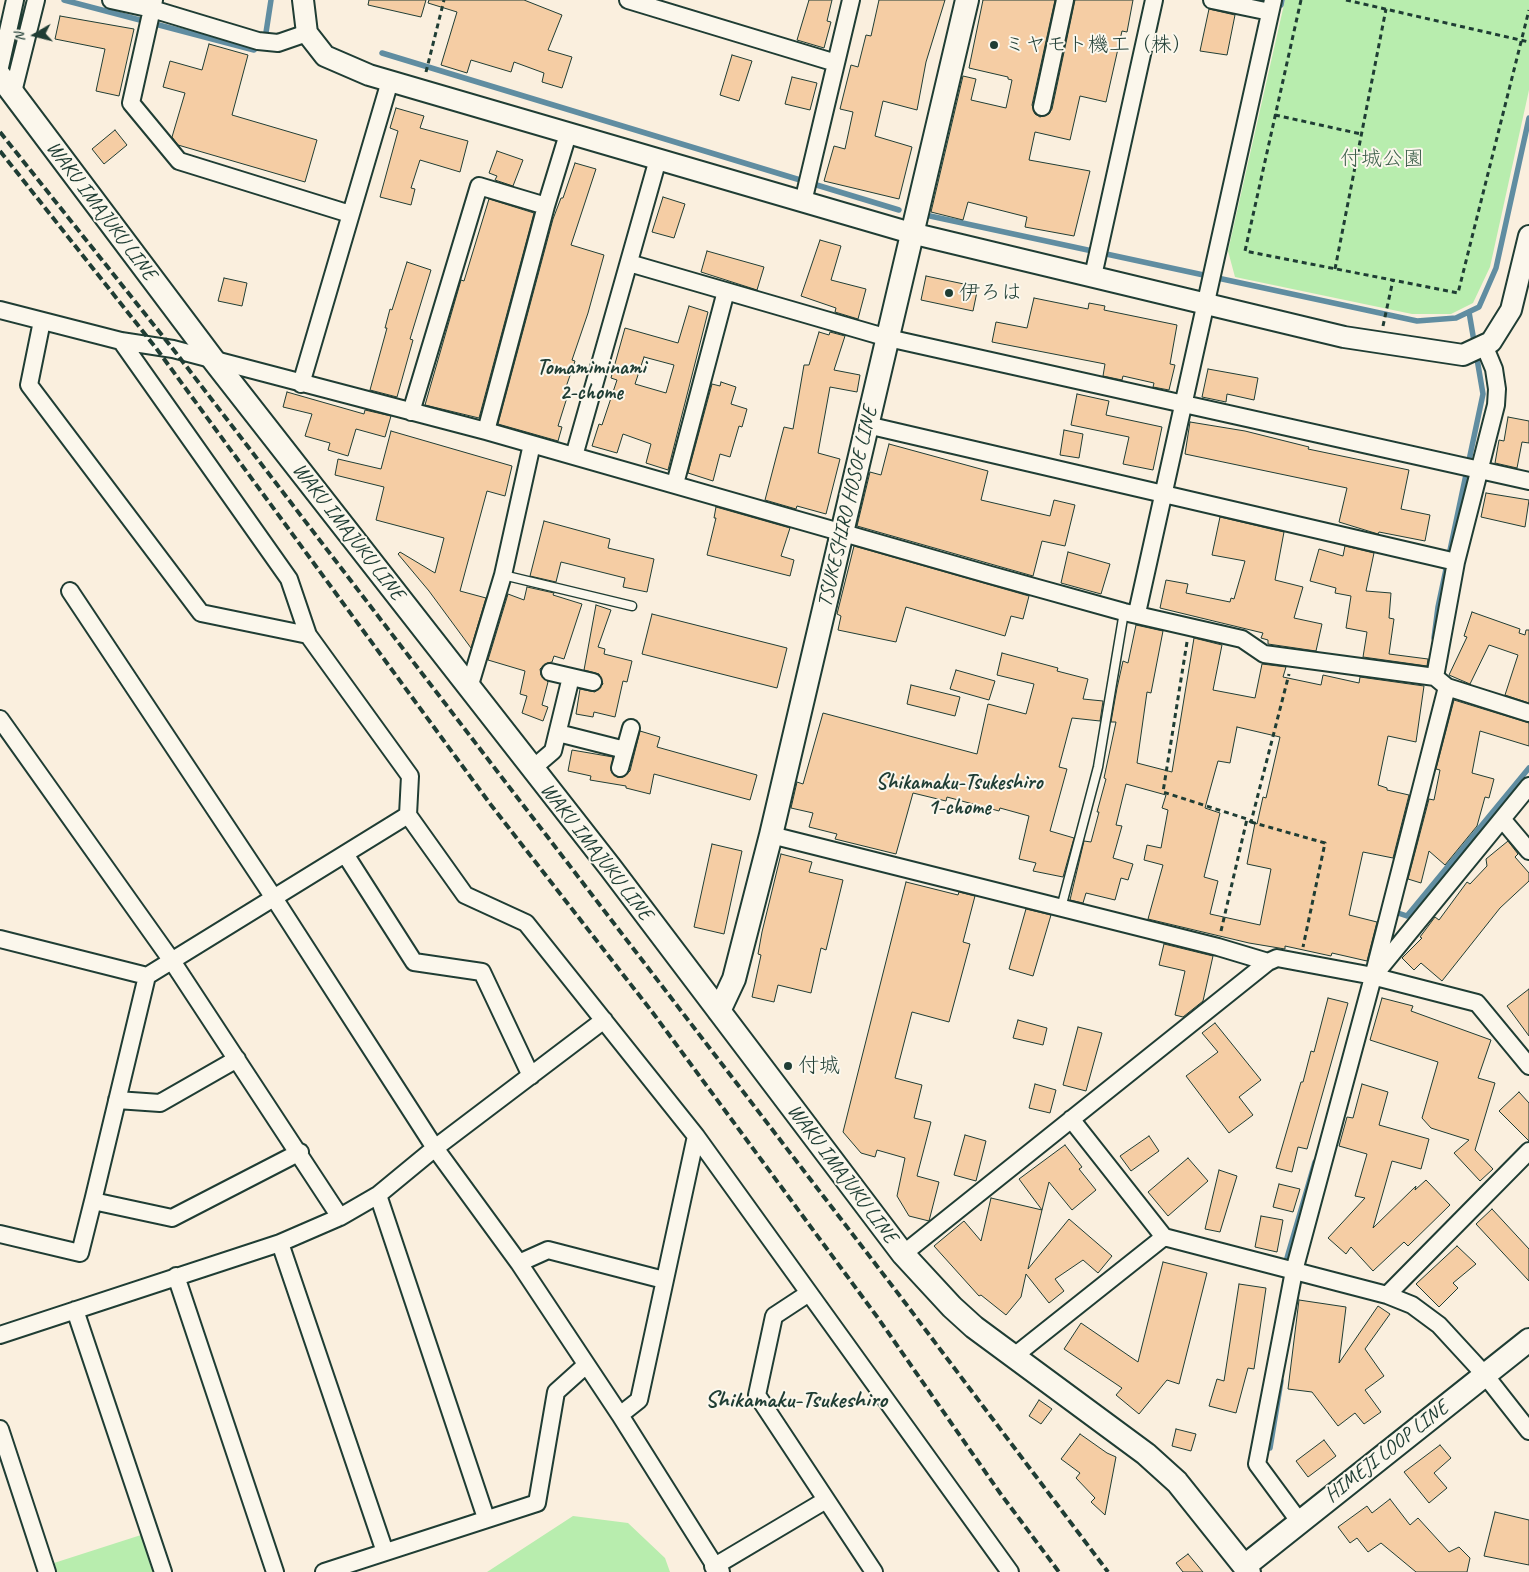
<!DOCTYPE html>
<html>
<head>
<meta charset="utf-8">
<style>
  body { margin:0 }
  #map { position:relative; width:1529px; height:1572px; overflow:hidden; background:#faefde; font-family:Caveat,sans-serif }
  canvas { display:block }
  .north { position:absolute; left:10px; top:10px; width:50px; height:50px; -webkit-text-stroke:4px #fbf7ec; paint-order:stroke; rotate:262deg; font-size:14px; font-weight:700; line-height:20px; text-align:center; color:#1f3d34 }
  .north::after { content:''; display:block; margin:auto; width:18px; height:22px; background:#1f3d34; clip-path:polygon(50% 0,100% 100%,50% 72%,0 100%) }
</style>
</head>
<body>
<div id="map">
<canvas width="1529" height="1572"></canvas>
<div class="north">N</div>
</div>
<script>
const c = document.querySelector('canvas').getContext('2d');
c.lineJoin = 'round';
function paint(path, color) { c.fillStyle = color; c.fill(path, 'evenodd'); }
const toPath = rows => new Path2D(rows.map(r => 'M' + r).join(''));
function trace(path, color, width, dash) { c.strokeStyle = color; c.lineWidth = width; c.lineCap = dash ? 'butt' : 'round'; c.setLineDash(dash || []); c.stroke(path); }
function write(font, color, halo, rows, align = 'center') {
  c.font = font + ' Caveat,"Klee One",sans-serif'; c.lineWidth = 4; c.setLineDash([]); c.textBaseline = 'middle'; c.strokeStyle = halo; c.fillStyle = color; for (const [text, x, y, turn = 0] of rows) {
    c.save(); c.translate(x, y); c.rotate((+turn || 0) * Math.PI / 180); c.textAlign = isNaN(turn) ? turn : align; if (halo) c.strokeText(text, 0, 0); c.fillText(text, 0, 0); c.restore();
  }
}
paint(toPath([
  [1285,0,1529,0,1529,90,1490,267,1473,303,1451,314,1412,314,1235,277,1228,251],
  [573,1516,628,1523,665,1558,670,1572,487,1572],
  [141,1535,154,1572,57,1572,54,1563]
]), '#b8edae');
trace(toPath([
  [64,0,254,50,265,39,271,0],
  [1260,0,1281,5,1282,0],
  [382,53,899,210],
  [930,216,1417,321,1456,318,1479,307,1496,268,1529,118],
  [1434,638,1438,607,1483,394,1469,312],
  [1392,911,1407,916,1529,768],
  [1287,1258,1315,1162],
  [1270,1448,1281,1381]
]), '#608da1', 5.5);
const building = toPath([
  [369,0,426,0,421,17,368,5,369,0],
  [429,0,524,0,562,15,548,50,572,57,562,88,542,82,544,73,514,62,511,72,471,60,467,73,441,65,457,12,428,3,429,0],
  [809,0,832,0,827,21,831,22,824,48,797,40,809,0],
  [879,0,945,0,926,62,917,110,883,101,875,136,912,147,899,199,824,181,834,146,845,149,853,112,840,109,851,65,858,67,866,35,871,36,879,0],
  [983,0,1055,0,1032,105,1035,114,1040,117,1049,114,1052,109,1075,0,1133,0,1127,32,1122,31,1106,102,1080,96,1070,140,1035,132,1029,160,1090,171,1074,236,1025,227,1027,217,968,202,963,220,931,212,963,76,976,79,971,100,1006,108,1012,80,1008,79,1008,77,969,68,983,0],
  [1209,9,1235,15,1227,55,1200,51,1209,9],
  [60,16,134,29,119,96,96,91,105,49,55,39,60,16],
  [209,44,248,55,232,115,317,140,305,182,178,145,172,137,185,93,163,87,170,61,202,70,209,44],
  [732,55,752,61,739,101,720,95,732,55],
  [792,77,817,83,810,110,785,104,792,77],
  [396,108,424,116,420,128,468,141,460,172,420,160,411,188,415,189,411,205,380,197,398,131,390,128,396,108],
  [115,130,127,145,104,164,92,149,115,130],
  [497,151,523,160,513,186,495,180,497,176,489,173,497,151],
  [575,163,596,169,571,245,604,255,588,313,572,360,575,361,566,387,570,388,558,426,562,427,558,441,498,424,553,219,561,198,563,198,575,163],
  [663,197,685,204,674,238,652,232,663,197],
  [489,199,534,213,479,418,425,405,461,280,464,281,489,199],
  [820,240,841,246,831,280,866,289,858,319,835,312,836,308,801,296,820,240],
  [707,251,764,267,757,290,701,272,707,251],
  [407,262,431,270,410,339,413,340,397,397,370,390,387,328,385,328,390,309,392,310,407,262],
  [926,276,978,287,973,311,921,300,926,276],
  [224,278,247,283,242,306,218,301,224,278],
  [1034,298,1088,309,1089,303,1105,306,1104,310,1177,325,1170,364,1175,365,1169,390,1153,387,1154,383,1123,376,1122,380,1103,376,1105,364,992,342,996,322,1027,328,1034,298],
  [689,306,708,312,668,470,646,463,651,444,623,434,617,453,592,446,599,424,602,425,617,380,611,378,625,328,678,343,689,306],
  [644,357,674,365,666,393,635,384,644,357],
  [819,332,829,335,830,332,845,336,834,370,860,375,857,392,830,387,818,453,840,459,826,514,797,506,796,509,765,500,784,427,793,429,804,365,809,365,819,332],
  [1208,369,1258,378,1254,400,1227,394,1226,402,1202,397,1208,369],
  [721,382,736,387,731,404,747,409,742,427,739,426,730,457,720,454,713,481,688,473,712,384,720,386,721,382],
  [287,392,364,414,365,410,391,416,385,437,356,429,348,456,328,450,330,443,305,436,312,414,283,407,287,392],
  [1077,394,1109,401,1106,415,1162,427,1153,470,1123,464,1129,437,1071,425,1077,394],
  [1508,417,1529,421,1529,443,1522,442,1517,468,1495,463,1499,440,1504,441,1508,417],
  [1190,422,1245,431,1309,447,1308,449,1409,470,1401,509,1430,515,1425,541,1379,532,1378,534,1339,522,1347,488,1185,454,1190,422],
  [1064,430,1083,434,1079,458,1060,455,1064,430],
  [391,431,512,466,505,496,487,491,460,591,486,598,471,648,429,591,398,554,400,552,435,573,444,538,376,520,384,487,335,475,338,459,381,469,391,431],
  [889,444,988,471,981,500,1050,516,1054,500,1075,505,1065,546,1042,541,1033,576,857,526,870,472,881,475,889,444],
  [1486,493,1529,500,1525,527,1481,517,1486,493],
  [716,507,790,528,781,556,794,560,790,576,707,555,716,518,714,518,716,507],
  [1220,517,1284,532,1275,580,1303,587,1294,618,1322,624,1316,651,1268,644,1268,640,1261,638,1263,633,1160,608,1166,580,1188,584,1186,593,1230,602,1231,598,1234,599,1245,561,1212,555,1220,517],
  [544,521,610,539,608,548,654,559,647,592,623,587,625,578,561,562,556,582,530,576,544,521],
  [854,546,1029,596,1023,619,1011,616,1005,636,906,607,896,642,838,630,841,616,837,614,854,546],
  [1345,546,1374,553,1366,591,1391,593,1389,618,1394,619,1389,654,1428,659,1427,666,1363,657,1367,632,1346,628,1351,596,1335,593,1336,588,1310,581,1319,549,1343,556,1345,546],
  [1068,552,1110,564,1101,594,1061,583,1068,552],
  [527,587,554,593,553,595,582,604,564,659,554,656,552,662,547,663,540,669,541,675,548,682,542,705,548,707,543,721,522,713,527,696,520,694,525,671,488,660,508,594,524,600,527,587],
  [596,605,611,610,598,647,605,649,604,654,632,661,627,682,623,681,615,717,594,712,593,717,576,714,580,689,595,692,603,684,599,674,584,670,596,605],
  [1472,612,1520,629,1519,633,1525,635,1526,630,1529,630,1529,703,1505,695,1518,655,1489,645,1470,684,1449,675,1467,637,1464,636,1472,612],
  [652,614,787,648,777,688,642,654,652,614],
  [1136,625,1163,631,1151,693,1147,692,1137,763,1172,772,1194,638,1222,645,1213,690,1255,698,1262,664,1286,667,1283,677,1321,685,1323,675,1359,683,1360,677,1424,686,1416,742,1388,736,1378,785,1387,788,1387,790,1409,795,1393,858,1363,852,1349,915,1377,922,1367,961,1332,953,1331,956,1285,946,1285,949,1249,943,1148,919,1163,865,1144,860,1147,845,1161,848,1168,810,1162,808,1166,795,1126,784,1116,825,1122,826,1113,858,1133,864,1128,880,1121,878,1115,900,1086,893,1083,903,1070,900,1084,841,1091,842,1099,812,1097,812,1106,779,1104,778,1116,722,1111,722,1117,688,1123,661,1128,663,1136,625],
  [1237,727,1280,737,1266,798,1263,797,1257,824,1255,823,1247,864,1271,869,1260,925,1210,914,1218,881,1204,877,1220,813,1205,808,1218,761,1230,763,1237,727],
  [1002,653,1058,668,1057,671,1088,679,1083,699,1103,701,1100,721,1072,718,1059,767,1067,769,1050,831,1074,838,1063,877,1033,871,1036,863,1019,859,1029,816,1000,808,999,811,947,797,946,801,913,793,896,854,835,839,837,834,809,827,813,813,791,808,797,782,803,784,823,713,977,754,988,704,1026,714,1034,684,997,675,1002,653],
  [956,670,995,681,989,700,950,689,956,670],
  [911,685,960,697,955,716,907,704,911,685],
  [1454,700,1529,723,1529,746,1480,731,1472,773,1494,779,1489,798,1485,797,1477,826,1445,865,1429,851,1421,883,1408,879,1429,799,1434,800,1440,770,1436,769,1454,700],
  [640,731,660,737,657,747,757,775,750,800,654,774,650,794,626,788,626,786,590,780,591,776,568,771,572,750,613,757,611,771,617,777,623,777,630,771,640,731],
  [1508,841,1518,854,1515,857,1529,873,1529,881,1500,908,1442,981,1421,963,1414,970,1402,958,1422,938,1420,937,1435,917,1439,920,1467,882,1470,884,1487,866,1486,859,1508,841],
  [712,844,742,851,724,934,694,927,712,844],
  [781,854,812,862,809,872,843,880,826,950,821,948,811,993,778,985,774,1002,752,997,761,955,758,954,762,932,781,854],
  [906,882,958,895,959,892,975,896,963,942,970,944,949,1022,912,1012,895,1078,922,1085,914,1118,931,1122,917,1176,939,1182,929,1221,909,1216,897,1196,905,1158,877,1150,875,1157,861,1153,843,1132,906,882],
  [1026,909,1051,915,1033,976,1009,969,1026,909],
  [1164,944,1213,956,1203,1001,1183,1017,1175,1015,1185,971,1159,965,1164,944],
  [1529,989,1529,1036,1507,1006,1529,989],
  [1328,998,1348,1003,1307,1149,1298,1147,1292,1172,1276,1168,1301,1082,1303,1082,1311,1051,1314,1052,1328,998],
  [1382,998,1413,1006,1411,1011,1491,1040,1478,1078,1495,1083,1475,1150,1493,1169,1480,1181,1454,1153,1469,1140,1431,1128,1422,1118,1438,1062,1370,1040,1382,998],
  [1018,1020,1047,1028,1043,1045,1013,1038,1018,1020],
  [1215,1023,1261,1080,1239,1097,1253,1115,1229,1133,1186,1076,1218,1052,1202,1033,1215,1023],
  [1078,1027,1102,1033,1086,1091,1063,1085,1078,1027],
  [1035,1084,1056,1090,1050,1113,1029,1108,1035,1084],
  [1362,1084,1388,1092,1379,1125,1429,1139,1421,1169,1392,1161,1373,1228,1416,1186,1415,1190,1426,1180,1450,1205,1408,1246,1404,1242,1373,1271,1351,1247,1346,1254,1328,1238,1365,1198,1355,1196,1367,1154,1339,1146,1347,1117,1353,1118,1362,1084],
  [1519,1092,1529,1103,1529,1141,1499,1111,1519,1092],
  [965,1135,986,1141,976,1181,954,1175,965,1135],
  [1149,1136,1159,1151,1131,1171,1120,1156,1149,1136],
  [1065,1145,1082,1167,1079,1169,1096,1190,1072,1210,1049,1182,1042,1210,1019,1179,1065,1145],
  [1188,1158,1208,1181,1168,1216,1148,1192,1188,1158],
  [1219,1170,1237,1176,1220,1232,1205,1229,1219,1170],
  [1279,1184,1300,1189,1293,1212,1273,1207,1279,1184],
  [991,1198,1042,1210,1028,1269,1069,1219,1112,1256,1098,1273,1083,1260,1055,1279,1064,1291,1049,1303,1026,1274,1021,1297,1006,1315,981,1295,979,1296,934,1246,964,1221,981,1241,991,1198],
  [1492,1209,1529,1249,1529,1281,1476,1224,1492,1209],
  [1261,1216,1283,1220,1277,1252,1255,1247,1261,1216],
  [1457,1246,1476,1264,1453,1283,1458,1288,1439,1307,1416,1284,1457,1246],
  [1163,1262,1207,1273,1179,1384,1167,1380,1139,1414,1116,1395,1122,1388,1064,1349,1081,1323,1138,1362,1163,1262],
  [1239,1284,1266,1288,1254,1369,1248,1368,1236,1413,1209,1406,1217,1379,1224,1381,1239,1284],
  [1299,1300,1346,1307,1339,1363,1378,1306,1390,1314,1365,1349,1384,1376,1365,1390,1381,1412,1364,1424,1355,1413,1338,1426,1312,1392,1288,1389,1299,1300],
  [1039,1400,1052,1409,1041,1424,1029,1416,1039,1400],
  [1176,1429,1196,1434,1191,1451,1172,1446,1176,1429],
  [1080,1434,1107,1453,1116,1457,1105,1515,1091,1502,1095,1498,1076,1478,1080,1473,1061,1459,1080,1434],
  [1324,1440,1336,1456,1308,1477,1296,1461,1324,1440],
  [1440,1445,1451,1458,1434,1473,1447,1488,1429,1503,1404,1472,1440,1445],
  [1390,1499,1410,1525,1418,1518,1449,1552,1459,1547,1470,1558,1467,1572,1416,1572,1381,1543,1368,1552,1357,1538,1350,1543,1338,1527,1367,1506,1372,1513,1390,1499],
  [1495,1512,1529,1520,1529,1565,1484,1556,1495,1512],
  [1188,1554,1203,1572,1183,1572,1176,1563,1188,1554]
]);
paint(building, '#f5cda4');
trace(building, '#1f3d34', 1);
const service = toPath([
  [503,575,632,606],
  [1061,908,1098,767,1124,612]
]);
const minor = toPath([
  [111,0,152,9,258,41,278,43,307,33],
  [154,0,131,103,179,161,350,214],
  [628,0,836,63],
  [1212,0,1270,12],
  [0,67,15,0],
  [13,92,36,0],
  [1042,107,1065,0],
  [803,202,851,0],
  [629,263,888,338,1529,481],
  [1093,276,1154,0],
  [0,310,121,341,173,349,486,431,987,574,1124,612,1242,639,1264,654,1435,677],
  [42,321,29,385,201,613,308,635],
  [121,341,289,579,308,635,410,776,408,815,465,895,526,923,696,1136,1010,1572],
  [301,384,390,81],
  [411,412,479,186,546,206],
  [867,425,1456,562],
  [486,431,546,206,568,134],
  [574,456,658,159],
  [675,484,726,291],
  [70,591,274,898,435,1148,519,1263,620,1415,715,1566,826,1500],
  [1137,613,1273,0],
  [550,672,593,682],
  [1447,687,1529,713],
  [469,688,503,575,532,444],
  [0,719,172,961,340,1217],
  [558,733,625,750],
  [620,768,631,728],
  [532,769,553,751,571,677],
  [1502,819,1529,851],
  [771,835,1218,947,1268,962,1277,958,1368,975,1477,1003,1529,1066],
  [345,854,414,962,482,972,531,1076],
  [0,939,147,976,408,815],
  [1376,973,1529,786],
  [117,1100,160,1103,237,1059],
  [1071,1119,1164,1237,1387,1295,1412,1305,1439,1325,1485,1375,1529,1431],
  [378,1195,486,1518],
  [93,1201,147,976],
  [0,1234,80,1253,93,1201,172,1218,300,1152],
  [280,1243,385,1552],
  [903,1254,1268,962],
  [519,1263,548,1250,664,1280],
  [176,1276,275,1572],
  [809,1293,774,1316,757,1395,874,1572],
  [1387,1295,1529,1151],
  [75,1310,163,1572],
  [0,1335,280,1243,340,1217,378,1195,435,1148,604,1020],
  [1013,1357,1164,1237],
  [620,1415,639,1400,696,1136],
  [0,1429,47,1572],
  [1299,1521,1257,1464,1294,1271,1373,977,1447,687,1435,677,1456,562,1496,405,1497,389,1494,369,1484,345],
  [324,1572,537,1503,556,1392,586,1365]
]);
const tertiary = toPath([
  [303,0,307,33,325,56,369,75,911,233,1344,337,1463,355,1491,342,1511,310,1529,236],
  [715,1566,719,1572]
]);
const secondary = toPath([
  [0,76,215,362,610,867,903,1254,952,1307,974,1327,1146,1454,1177,1482,1249,1572],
  [719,1011,734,979,771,835,967,0],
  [1246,1565,1529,1340]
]);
trace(service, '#1f3d34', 11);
trace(minor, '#1f3d34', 20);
trace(tertiary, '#1f3d34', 24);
trace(secondary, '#1f3d34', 26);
trace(toPath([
  [1301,0,1245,251,1458,293,1529,10],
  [1346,0,1529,42],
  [426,72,444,0],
  [1275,115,1361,134],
  [1335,269,1386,9],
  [1383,326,1393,280],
  [1187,642,1163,792,1247,819,1251,822,1289,674],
  [1251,822,1325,843,1303,947],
  [1221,931,1247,819]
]), '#1f3d34', 3, [5, 4]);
trace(service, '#fbf7ec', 8);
trace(minor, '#fbf7ec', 16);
trace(tertiary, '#fbf7ec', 20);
trace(secondary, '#fbf7ec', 22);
trace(toPath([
  [0,132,173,349,900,1296,1108,1572],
  [0,151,156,348,491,805,653,1013,878,1318,1000,1493,1059,1572]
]), '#1f3d34', 4, [8, 4]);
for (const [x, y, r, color] of [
  [994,45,5,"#1f3d34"],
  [949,293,5,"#1f3d34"],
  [788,1066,5,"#1f3d34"]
]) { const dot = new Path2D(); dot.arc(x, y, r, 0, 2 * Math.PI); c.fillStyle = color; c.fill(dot); trace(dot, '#fbf7ec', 2); }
write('21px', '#1f3d34', '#fbf7ec', [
  ["ミヤモト機工（株）",1004,45],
  ["伊ろは",959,293],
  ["付城",798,1066]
], 'left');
write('21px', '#3e604c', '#fbf7ec', [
  ["付城公園",1382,159]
]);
write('21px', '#1f3d34', '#fbf7ec', [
  ["WAKU IMAJUKU LINE",101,211,53],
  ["TSUKESHIRO HOSOE LINE",848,507,-77],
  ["WAKU IMAJUKU LINE",348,532,52],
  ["WAKU IMAJUKU LINE",596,852,52],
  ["WAKU IMAJUKU LINE",842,1174,53],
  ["HIMEJI LOOP LINE",1387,1452,-38]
]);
write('bold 22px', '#1f3d34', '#fbf7ec', [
  ["Tomamiminami",591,368],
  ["2-chome",591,393],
  ["Shikamaku-Tsukeshiro",959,783],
  ["1-chome",959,808]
]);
write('bold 24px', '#1f3d34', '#fbf7ec', [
  ["Shikamaku-Tsukeshiro",796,1401]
]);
</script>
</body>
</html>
